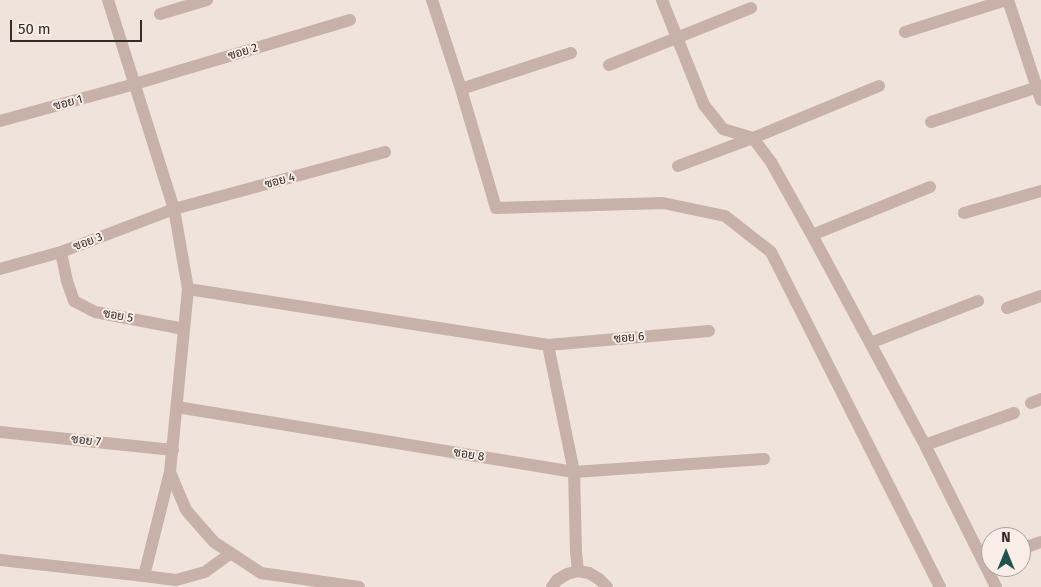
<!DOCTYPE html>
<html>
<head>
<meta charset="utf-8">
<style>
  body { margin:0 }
  #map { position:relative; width:1041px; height:587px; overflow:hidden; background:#f0e3db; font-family:"Fira Sans",sans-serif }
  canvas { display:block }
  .north { position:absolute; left:981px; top:527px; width:50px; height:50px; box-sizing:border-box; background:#f8ede7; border:1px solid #aa9f9b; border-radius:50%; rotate:0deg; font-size:14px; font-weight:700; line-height:20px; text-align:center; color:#342a28 }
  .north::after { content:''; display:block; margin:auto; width:18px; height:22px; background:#20524e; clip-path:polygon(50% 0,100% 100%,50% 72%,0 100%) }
  .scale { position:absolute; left:10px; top:20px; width:132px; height:22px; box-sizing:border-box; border:2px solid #342a28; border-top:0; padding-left:6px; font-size:15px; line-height:18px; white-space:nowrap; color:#342a28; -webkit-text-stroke:4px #f8ede7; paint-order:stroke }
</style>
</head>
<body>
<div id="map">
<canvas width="1041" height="587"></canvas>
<div class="north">N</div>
<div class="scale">50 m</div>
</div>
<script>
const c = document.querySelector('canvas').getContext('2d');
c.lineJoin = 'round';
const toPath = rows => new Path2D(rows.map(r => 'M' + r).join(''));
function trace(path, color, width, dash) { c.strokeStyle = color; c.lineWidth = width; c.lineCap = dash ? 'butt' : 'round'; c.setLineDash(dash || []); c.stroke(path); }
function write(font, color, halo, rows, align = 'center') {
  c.font = font + ' "Fira Sans",Sarabun,sans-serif'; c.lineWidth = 4; c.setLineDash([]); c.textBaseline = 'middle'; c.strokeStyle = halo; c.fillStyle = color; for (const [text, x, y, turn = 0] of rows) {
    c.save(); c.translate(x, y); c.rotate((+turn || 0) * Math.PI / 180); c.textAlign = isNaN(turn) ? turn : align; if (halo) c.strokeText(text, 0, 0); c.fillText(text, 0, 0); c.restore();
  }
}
trace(toPath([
  [108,0,174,209,188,289,170,472,186,510,214,542,261,573,359,587],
  [432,0,461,89,496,208,663,203,725,216,771,252,940,587],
  [662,0,704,105,723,129,753,138,771,162,812,235,925,445,996,587],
  [1008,0,1041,100],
  [160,14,207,0],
  [905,32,1006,0],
  [609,65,751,8],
  [461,89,571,53],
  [0,121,135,84,350,20],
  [931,122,1041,86],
  [678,166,753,138,879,86],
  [964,213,1041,191],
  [812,235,930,187],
  [61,252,67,281,74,301,95,312,184,329],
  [0,269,61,252,174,209,385,152],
  [188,289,548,345,709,331],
  [1007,308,1041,296],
  [870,343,978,301],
  [548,345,574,472,576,552,578,571],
  [1031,403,1041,399],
  [177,407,574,472,764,459],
  [0,432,173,450],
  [925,445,1014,413],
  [1021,549,1041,542],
  [0,560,144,576,170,472],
  [144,576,176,580,205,572,231,553],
  [552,587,557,580,567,574,578,571,589,573,599,579,607,587]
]), '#c7b1a8', 12);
write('12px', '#342a28', '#f8ede7', [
  ["ซอย 2",243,52,-17],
  ["ซอย 1",68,103,-15],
  ["ซอย 4",280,181,-15],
  ["ซอย 3",88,242,-21],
  ["ซอย 5",118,316,10],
  ["ซอย 6",629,338,-5],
  ["ซอย 7",86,441,6],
  ["ซอย 8",469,455,9]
]);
</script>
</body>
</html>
